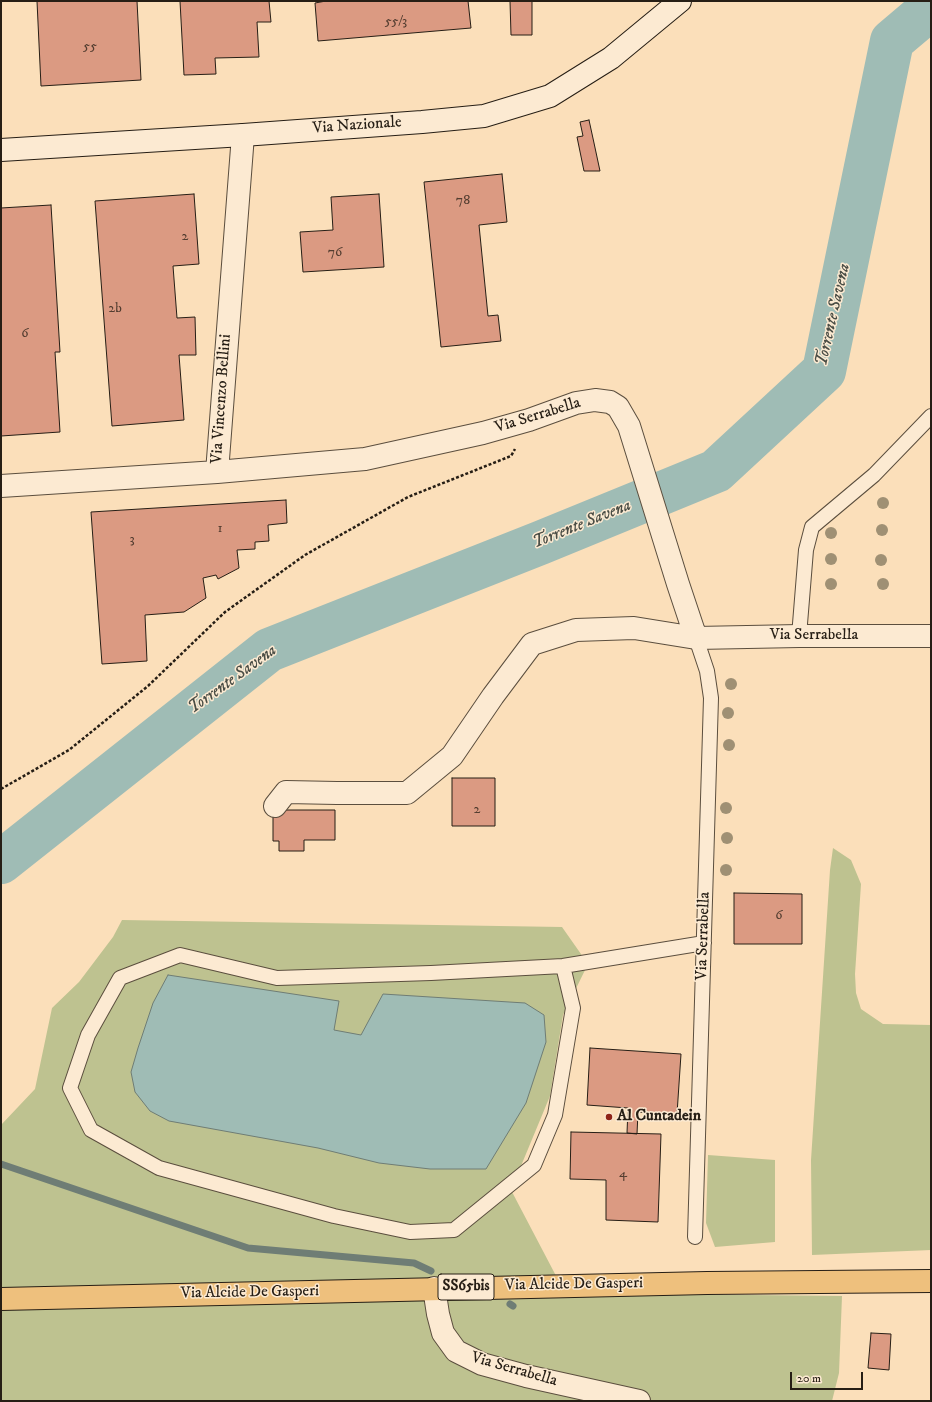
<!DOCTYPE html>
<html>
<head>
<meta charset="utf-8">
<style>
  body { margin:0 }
  #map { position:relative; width:932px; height:1402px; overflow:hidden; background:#fbdfba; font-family:"IM FELL DW Pica",serif }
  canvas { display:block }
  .frame { position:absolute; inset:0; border:2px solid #261e15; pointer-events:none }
  .scale { position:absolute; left:790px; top:1372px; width:73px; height:18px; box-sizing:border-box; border:2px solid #261e15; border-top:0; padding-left:5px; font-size:12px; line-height:14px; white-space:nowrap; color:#261e15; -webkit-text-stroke:3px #fcead2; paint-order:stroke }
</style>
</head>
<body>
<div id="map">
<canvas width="932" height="1402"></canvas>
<div class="frame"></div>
<div class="scale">20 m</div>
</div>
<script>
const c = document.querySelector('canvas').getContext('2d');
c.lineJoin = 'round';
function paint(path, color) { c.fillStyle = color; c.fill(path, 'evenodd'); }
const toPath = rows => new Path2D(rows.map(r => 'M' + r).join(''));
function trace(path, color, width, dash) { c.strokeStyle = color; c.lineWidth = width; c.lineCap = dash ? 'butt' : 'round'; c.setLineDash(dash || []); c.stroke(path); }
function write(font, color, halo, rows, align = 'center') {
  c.font = font + ' "IM FELL DW Pica",serif'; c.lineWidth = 3; c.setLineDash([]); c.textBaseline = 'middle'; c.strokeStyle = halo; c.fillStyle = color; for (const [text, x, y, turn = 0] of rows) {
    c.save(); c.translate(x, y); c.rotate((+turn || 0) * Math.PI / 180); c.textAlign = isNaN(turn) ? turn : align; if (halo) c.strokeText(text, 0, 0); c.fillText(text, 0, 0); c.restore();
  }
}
paint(toPath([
  [833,848,851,860,861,884,855,974,856,993,861,1009,883,1024,931,1025,931,1250,812,1255,811,1160,830,870],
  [122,920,562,927,588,964,563,1015,550,1096,511,1190,565,1293,842,1296,839,1373,832,1401,1,1401,1,1125,35,1089,52,1008,79,982,113,937],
  [708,1155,775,1160,775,1242,715,1247,706,1223]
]), '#bec290');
const water = toPath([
  [168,975,339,1001,334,1030,361,1035,383,994,525,1003,544,1015,546,1042,526,1103,486,1169,430,1169,379,1163,318,1148,169,1121,150,1111,135,1092,131,1072,138,1048,153,1003,168,975]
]);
paint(water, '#9fbcb5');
trace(water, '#6f7d75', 1);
trace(toPath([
  [1,1164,248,1248,414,1263,431,1271],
  [510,1304,513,1306]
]), '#6f7d75', 7);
trace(toPath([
  [1,862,269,650,540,543,716,471,824,371,892,41,931,8]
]), '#9fbcb5', 44);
const building = toPath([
  [37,1,137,1,141,80,41,86,37,1],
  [180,1,269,1,271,22,257,22,259,57,215,58,216,74,184,75,180,1],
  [326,1,468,1,471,28,318,41,315,3,326,1],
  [510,1,532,1,532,35,511,35,510,1],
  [589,120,594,143,600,171,584,171,577,137,583,136,580,122,589,120],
  [502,174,507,222,479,225,488,316,498,315,501,341,441,347,424,182,502,174],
  [194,194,199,264,173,266,177,318,195,317,196,355,179,355,184,420,112,426,95,201,194,194],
  [379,194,384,267,303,272,300,232,333,230,331,197,379,194],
  [51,205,60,352,55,352,60,432,1,436,1,208,51,205],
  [286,500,287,523,268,525,269,541,255,542,255,549,237,550,239,568,218,579,216,575,203,578,206,598,184,612,145,615,147,661,102,664,91,512,286,500],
  [452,778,495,778,495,826,452,826,452,778],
  [273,810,335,810,335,840,304,840,304,851,279,851,279,841,273,841,273,810],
  [734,893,802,894,802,944,734,944,734,893],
  [590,1048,681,1054,677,1114,638,1112,637,1134,627,1133,628,1108,587,1105,590,1048],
  [571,1132,661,1134,658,1222,606,1220,606,1180,570,1179,571,1132],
  [871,1333,891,1334,889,1370,868,1368,871,1333]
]);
paint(building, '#db9a82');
trace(building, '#261e15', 1);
const lane = toPath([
  [799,636,806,550,812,527,874,475,931,416],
  [563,966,573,1008,555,1115,534,1165,454,1230,410,1232,334,1216,159,1168,91,1130,70,1088,88,1035,120,978,180,955,277,978,431,973,563,966,704,943],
  [695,1237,711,698,707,671,696,638]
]);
const street = toPath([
  [217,472,243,135],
  [1,486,217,472,365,459,483,433,529,420,576,403,595,400,610,402,618,407,629,426,678,584,696,638,799,636,931,636],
  [275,806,286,792,337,793,407,793,452,756,493,696,532,644,576,630,634,628,696,638],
  [434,1288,438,1314,443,1333,456,1351,482,1364,526,1376,639,1401]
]);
const secondary = toPath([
  [1,150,243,135,422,122,484,116,550,96,611,58,680,1]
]);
const primary = toPath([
  [1,1299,707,1283,931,1281]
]);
trace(lane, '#5b4e3e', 16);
trace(street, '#5b4e3e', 24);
trace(secondary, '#261e15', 24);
trace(primary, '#261e15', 24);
trace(toPath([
  [1,789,69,750,148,686,225,612,305,555,408,497,511,456,515,449]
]), '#261e15', 2.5, [3, 2]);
trace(lane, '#fcead2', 14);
trace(street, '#fcead2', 22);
trace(secondary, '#fcead2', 22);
trace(primary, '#eec07d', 22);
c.fillStyle = '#9f9074';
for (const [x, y] of [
  [883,503],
  [882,530],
  [831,533],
  [831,559],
  [881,560],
  [831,584],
  [883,584],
  [731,684],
  [728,713],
  [729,745],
  [726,808],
  [727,838],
  [726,870]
]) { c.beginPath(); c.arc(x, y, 6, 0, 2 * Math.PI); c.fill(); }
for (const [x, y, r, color] of [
  [609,1117,4,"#8f2418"]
]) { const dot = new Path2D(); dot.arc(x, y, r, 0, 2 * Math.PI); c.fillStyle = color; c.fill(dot); trace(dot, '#fcead2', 1.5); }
write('14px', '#533d30', null, [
  ["55/3",396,22],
  ["55",90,47],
  ["78",463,201],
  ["2",185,237],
  ["76",335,253],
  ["2b",115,309],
  ["6",25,334],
  ["1",220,529],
  ["3",132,540],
  ["2",477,810],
  ["6",779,916],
  ["4",623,1174]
]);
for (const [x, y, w] of [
  [466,1287,56]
]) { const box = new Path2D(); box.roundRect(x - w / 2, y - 13, w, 26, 3); c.fillStyle = '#fcead2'; c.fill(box); trace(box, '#261e15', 1); }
write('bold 15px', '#261e15', null, [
  ["SS65bis",466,1287]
]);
write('16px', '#261e15', '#fcead2', [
  ["Via Nazionale",357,126,-4],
  ["Via Vincenzo Bellini",222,399,-86],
  ["Via Serrabella",538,416,-17],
  ["Via Serrabella",814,636],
  ["Via Serrabella",704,936,-88],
  ["Via Alcide De Gasperi",574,1285,-1],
  ["Via Alcide De Gasperi",250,1293,-1],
  ["Via Serrabella",514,1370,16]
]);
write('bold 16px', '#261e15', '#fcead2', [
  ["Al Cuntadein",617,1117]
], 'left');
write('italic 17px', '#4a4d45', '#fcead2', [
  ["Torrente Savena",834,315,-77],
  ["Torrente Savena",582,525,-22],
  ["Torrente Savena",233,680,-36]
]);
</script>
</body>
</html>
